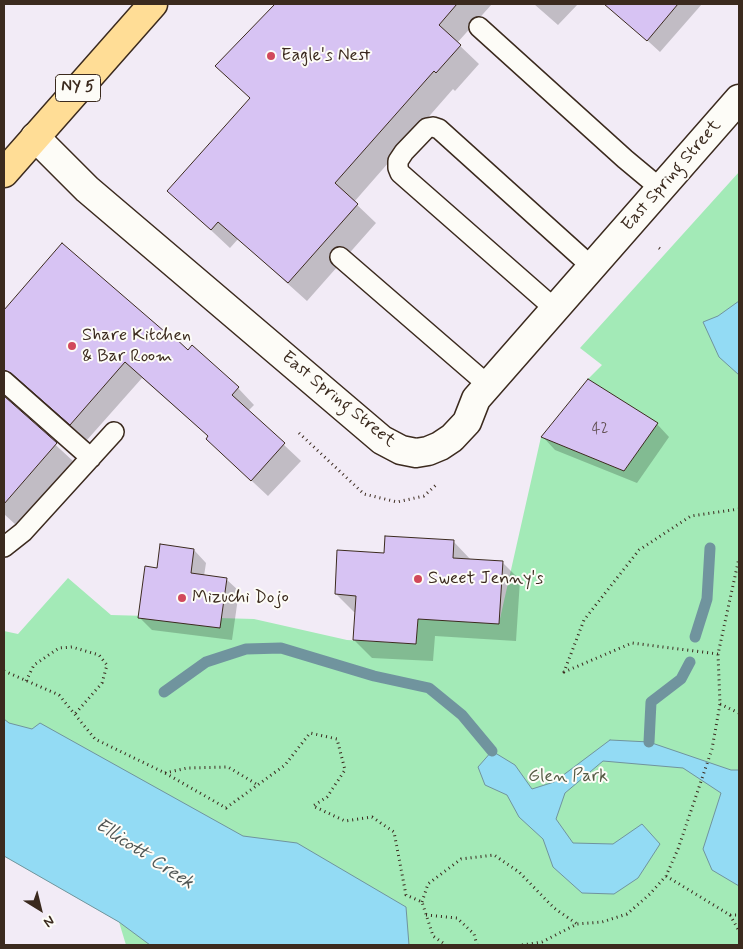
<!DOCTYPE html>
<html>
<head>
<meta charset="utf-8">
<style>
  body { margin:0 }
  #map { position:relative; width:743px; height:949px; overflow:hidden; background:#f2ebf6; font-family:Mynerve,sans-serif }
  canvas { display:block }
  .frame { position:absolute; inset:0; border:5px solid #3b2a1e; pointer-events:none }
  .north { position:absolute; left:15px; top:884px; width:50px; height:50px; -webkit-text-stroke:4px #fdfcf7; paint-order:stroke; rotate:144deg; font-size:14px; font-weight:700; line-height:20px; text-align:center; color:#3b2a1e }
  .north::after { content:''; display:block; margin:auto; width:18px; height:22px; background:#3b2a1e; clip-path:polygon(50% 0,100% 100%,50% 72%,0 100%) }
</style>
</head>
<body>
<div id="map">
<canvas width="743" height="949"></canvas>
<div class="frame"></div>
<div class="north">N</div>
</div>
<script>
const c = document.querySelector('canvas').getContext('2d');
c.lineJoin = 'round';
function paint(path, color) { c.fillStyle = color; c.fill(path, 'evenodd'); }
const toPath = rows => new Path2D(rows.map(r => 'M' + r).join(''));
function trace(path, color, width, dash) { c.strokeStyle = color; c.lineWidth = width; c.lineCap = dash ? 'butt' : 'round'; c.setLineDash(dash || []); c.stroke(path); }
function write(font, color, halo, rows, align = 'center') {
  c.font = font + ' Mynerve,sans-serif'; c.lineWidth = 4; c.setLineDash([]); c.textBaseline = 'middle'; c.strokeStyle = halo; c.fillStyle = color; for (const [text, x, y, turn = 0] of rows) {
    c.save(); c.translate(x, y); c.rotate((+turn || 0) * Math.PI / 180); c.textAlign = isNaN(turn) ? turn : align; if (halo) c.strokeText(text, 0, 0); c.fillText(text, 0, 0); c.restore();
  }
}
paint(toPath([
  [739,172,739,945,126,945,119,922,4,856,4,631,18,634,68,578,111,615,254,619,347,640,416,644,418,619,499,623,541,437,624,471,657,423,588,379,602,365,580,348]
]), '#a3eab7');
const water = toPath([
  [739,301,739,375,719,357,703,322,718,316,739,301],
  [4,719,9,723,32,729,40,723,243,836,297,843,406,907,409,945,150,945,119,922,4,856,4,719],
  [610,740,649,742,731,770,739,770,739,886,712,870,703,849,721,793,683,768,603,761,565,793,556,819,573,843,613,844,642,824,660,844,638,878,614,894,582,893,553,867,543,839,519,817,507,795,485,785,478,767,492,751,515,765,532,789,554,782,610,740]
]);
paint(water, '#93dbf4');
trace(water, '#70949e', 1);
paint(toPath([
  [277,4,492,4,457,43,479,64,455,91,453,89,354,202,376,223,307,301,238,239,230,248,169,191,251,99,217,66],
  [534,4,578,4,558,25],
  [621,4,702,4,660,52,615,11],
  [63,244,172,340,238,388,254,405,248,411,301,461,268,496,224,455,209,437,142,378,87,440,29,389,23,386,9,396,10,403,73,461,16,525,4,514,4,312],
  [657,424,669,437,637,483,555,450,543,437],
  [453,541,471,560,502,562,520,580,516,641,435,636,433,661,372,658,354,640,356,612,354,612,336,594,385,555],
  [194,550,206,563,204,576,226,579,239,591,232,640,152,630,139,617,158,569]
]), '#0003');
trace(toPath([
  [695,637,707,599,710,548],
  [164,692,206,662,246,649,281,648,374,676,429,688,462,715,492,751],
  [649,742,651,702,681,679,690,662]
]), '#70949e', 11);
const building = toPath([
  [275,4,457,4,439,25,461,45,436,73,434,71,335,183,358,204,288,283,218,222,211,230,167,191,250,98,215,66,275,4],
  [604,4,678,4,647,41,604,4],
  [62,243,172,338,173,336,188,350,192,345,239,387,232,395,285,443,251,481,206,439,208,436,125,362,70,425,11,373,4,370,4,310,62,243],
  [588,379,658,423,624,471,541,437,588,379],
  [4,396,57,443,4,504,4,396],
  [385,536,454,540,453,558,503,561,499,624,418,619,416,644,353,640,356,596,335,594,337,550,384,553,385,536],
  [160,544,194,549,191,573,227,578,220,628,138,618,145,566,157,568,160,544]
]);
paint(building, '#d7c3f3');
trace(building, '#3b2a1e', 1);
const lane = toPath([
  [479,27,625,159,661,189],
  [340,257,488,385],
  [555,309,400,173,398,168,398,161,404,152,427,128,433,127,439,129,592,267],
  [4,381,91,458],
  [4,547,23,532,114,432]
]);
const street = toPath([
  [35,137,87,189,382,440,401,450,416,453,428,451,440,446,452,438,467,422,476,399,739,99]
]);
const primary = toPath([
  [4,173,153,4]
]);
trace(lane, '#3b2a1e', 22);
trace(street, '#3b2a1e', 31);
trace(primary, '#3b2a1e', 31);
trace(toPath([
  [659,248,663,251],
  [299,433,364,494,397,502,424,496,436,485],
  [718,654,632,643,564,672,584,620,639,550,691,516,739,509],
  [4,671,59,695,95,739,165,773,226,808,285,765,310,733,337,739,345,770,327,797,313,806,345,821,372,817,394,832,406,895,422,902,433,936,446,945],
  [26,681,34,665,59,648,72,647,99,655,107,665,102,683,75,714],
  [720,704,739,713],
  [165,773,187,768,228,767,258,785],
  [666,876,730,915,739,915],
  [422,902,428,884,461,859,494,855,519,872,554,908,577,924],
  [426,915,457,918,474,934,477,945],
  [730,915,739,931],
  [522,945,542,942,577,924,602,922,627,914,650,894,666,876,678,849,712,749,720,704,718,654,739,558]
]), '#3b2a1e', 3, [1, 4]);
trace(lane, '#fdfcf7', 19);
trace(street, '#fdfcf7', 28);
trace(primary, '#ffdd96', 28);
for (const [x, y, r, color] of [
  [271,56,5,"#d1495b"],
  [72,346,5,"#d1495b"],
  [418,579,5,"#d1495b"],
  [182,598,5,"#d1495b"]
]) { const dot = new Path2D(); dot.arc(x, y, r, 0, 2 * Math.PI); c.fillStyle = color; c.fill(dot); trace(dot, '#fdfcf7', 2); }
write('15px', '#625053', null, [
  ["42",600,430]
]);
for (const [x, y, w] of [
  [78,88,45]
]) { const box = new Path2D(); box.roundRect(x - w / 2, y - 13.5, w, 27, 4); c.fillStyle = '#fdfcf7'; c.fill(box); trace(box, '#3b2a1e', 1); }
write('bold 16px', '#3b2a1e', null, [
  ["NY 5",78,88]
]);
write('18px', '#3b2a1e', '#fdfcf7', [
  ["Eagle's Nest",281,56],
  ["Share Kitchen",82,336],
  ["& Bar Room",82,357],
  ["Sweet Jenny's",428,579],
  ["Mizuchi Dojo",192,598]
], 'left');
write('18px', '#3b2a1e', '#fdfcf7', [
  ["East Spring Street",672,176,-49],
  ["East Spring Street",338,400,39]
]);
write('18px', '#555a44', '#fdfcf7', [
  ["Glen Park",568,777]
]);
write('italic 19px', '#515654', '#fdfcf7', [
  ["Ellicott Creek",144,855,33]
]);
</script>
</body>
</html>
